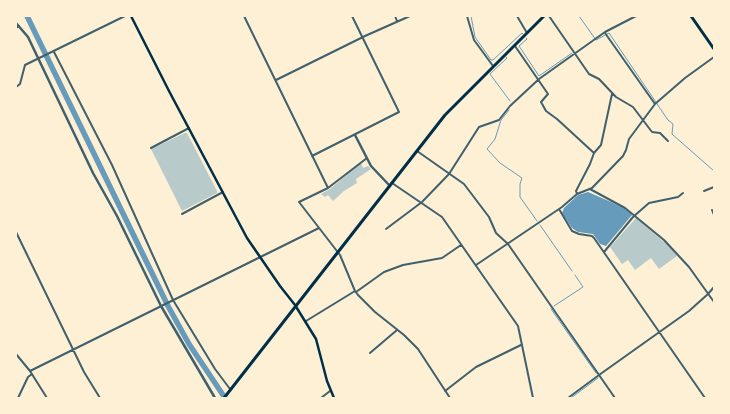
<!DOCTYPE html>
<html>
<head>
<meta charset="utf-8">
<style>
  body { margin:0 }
  #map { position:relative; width:730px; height:414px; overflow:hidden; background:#fdf0d5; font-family:"Space Grotesk",sans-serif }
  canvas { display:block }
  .frame { position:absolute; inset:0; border:17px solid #fdf0d5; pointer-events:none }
</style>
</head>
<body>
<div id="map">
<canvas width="730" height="414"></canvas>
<div class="frame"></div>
</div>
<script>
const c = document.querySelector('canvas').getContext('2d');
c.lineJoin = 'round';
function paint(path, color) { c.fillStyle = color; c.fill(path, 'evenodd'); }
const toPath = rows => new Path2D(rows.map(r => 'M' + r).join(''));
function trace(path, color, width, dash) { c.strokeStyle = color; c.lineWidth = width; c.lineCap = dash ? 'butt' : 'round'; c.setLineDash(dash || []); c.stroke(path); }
paint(toPath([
  [185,133,187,133,217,191,217,193,182,211,151,149],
  [361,163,363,168,368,166,371,169,356,179,357,183,344,191,333,201,328,195,325,197,321,194,330,189],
  [636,218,670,247,677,256,659,269,651,258,635,270,628,260,622,264,610,247]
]), '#b9caca');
paint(toPath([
  [588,192,611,202,625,209,632,215,606,246,600,244,593,234,578,232,572,228,562,213,564,208,578,195]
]), '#669bbc');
trace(toPath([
  [471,16,475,37,491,60,493,60,522,33,523,34],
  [579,16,596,40,609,33,668,120,673,124,672,134,673,135,714,171],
  [526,38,527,39,519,46,539,76,572,53],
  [506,57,507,58,490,74,510,101],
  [509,110,501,120,495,139,487,149,500,163,522,178,520,184,520,197,537,221],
  [540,225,572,271],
  [554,306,583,287,575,275],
  [551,309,596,373],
  [571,398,598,378]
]), '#669bbc', 1);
trace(toPath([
  [27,16,168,306,189,344,225,398]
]), '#669bbc', 5.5);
trace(toPath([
  [244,16,328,188,299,202,340,255,355,291,358,295,375,312,404,335,418,349,450,398],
  [395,16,397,21],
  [467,16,474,40,493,66],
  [517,16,527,33],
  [549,16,589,74,599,79,616,97,633,107,652,132,660,133,668,141],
  [16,28,19,26],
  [605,33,655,104],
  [515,46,548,94,541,102,546,111,557,119,594,153],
  [54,52,112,165,173,300,215,369,230,389],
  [276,80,365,36,410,16],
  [16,87,20,84,25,65,125,16],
  [151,148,189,128],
  [417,151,464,184,489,217,496,233,508,244,615,398],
  [312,156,399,112,352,16],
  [392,183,442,217,518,326,533,398],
  [328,188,367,158],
  [590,189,625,208,664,240,689,267,714,302],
  [704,191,714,187],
  [577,194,576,191,590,164,594,153,601,145,612,94],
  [559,209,572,231,579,234,592,236,594,238,705,398],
  [712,210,714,215],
  [182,214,223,192],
  [386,229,422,202,449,174,479,127,499,120,510,106,539,79,605,32,636,16],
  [16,232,84,372,100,398],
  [604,252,633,217,649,203,678,197,683,193],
  [476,265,562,207,577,194,592,188,623,156,626,150,629,139,655,104,685,78,714,57],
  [356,292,384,272,403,265,442,258,461,245],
  [306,321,355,291],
  [370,353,397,330],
  [16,354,30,371,47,398],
  [30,371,319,228],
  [445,391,476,367,521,345],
  [18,398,28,377,32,374],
  [321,398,330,391],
  [568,398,599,375,689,311,708,294,714,287]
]), '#3f606c', 2);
trace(toPath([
  [16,23,28,37,93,173,117,216,161,306,215,398],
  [355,135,371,166,390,186]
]), '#3f606c', 2.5);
trace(toPath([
  [131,16,169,91,247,238,280,286,295,305,316,339,327,381,334,398]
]), '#003049', 2.5);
trace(toPath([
  [691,16,714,49]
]), '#003049', 3);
trace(toPath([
  [224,398,445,115,544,16]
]), '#003049', 3);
</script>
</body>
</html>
